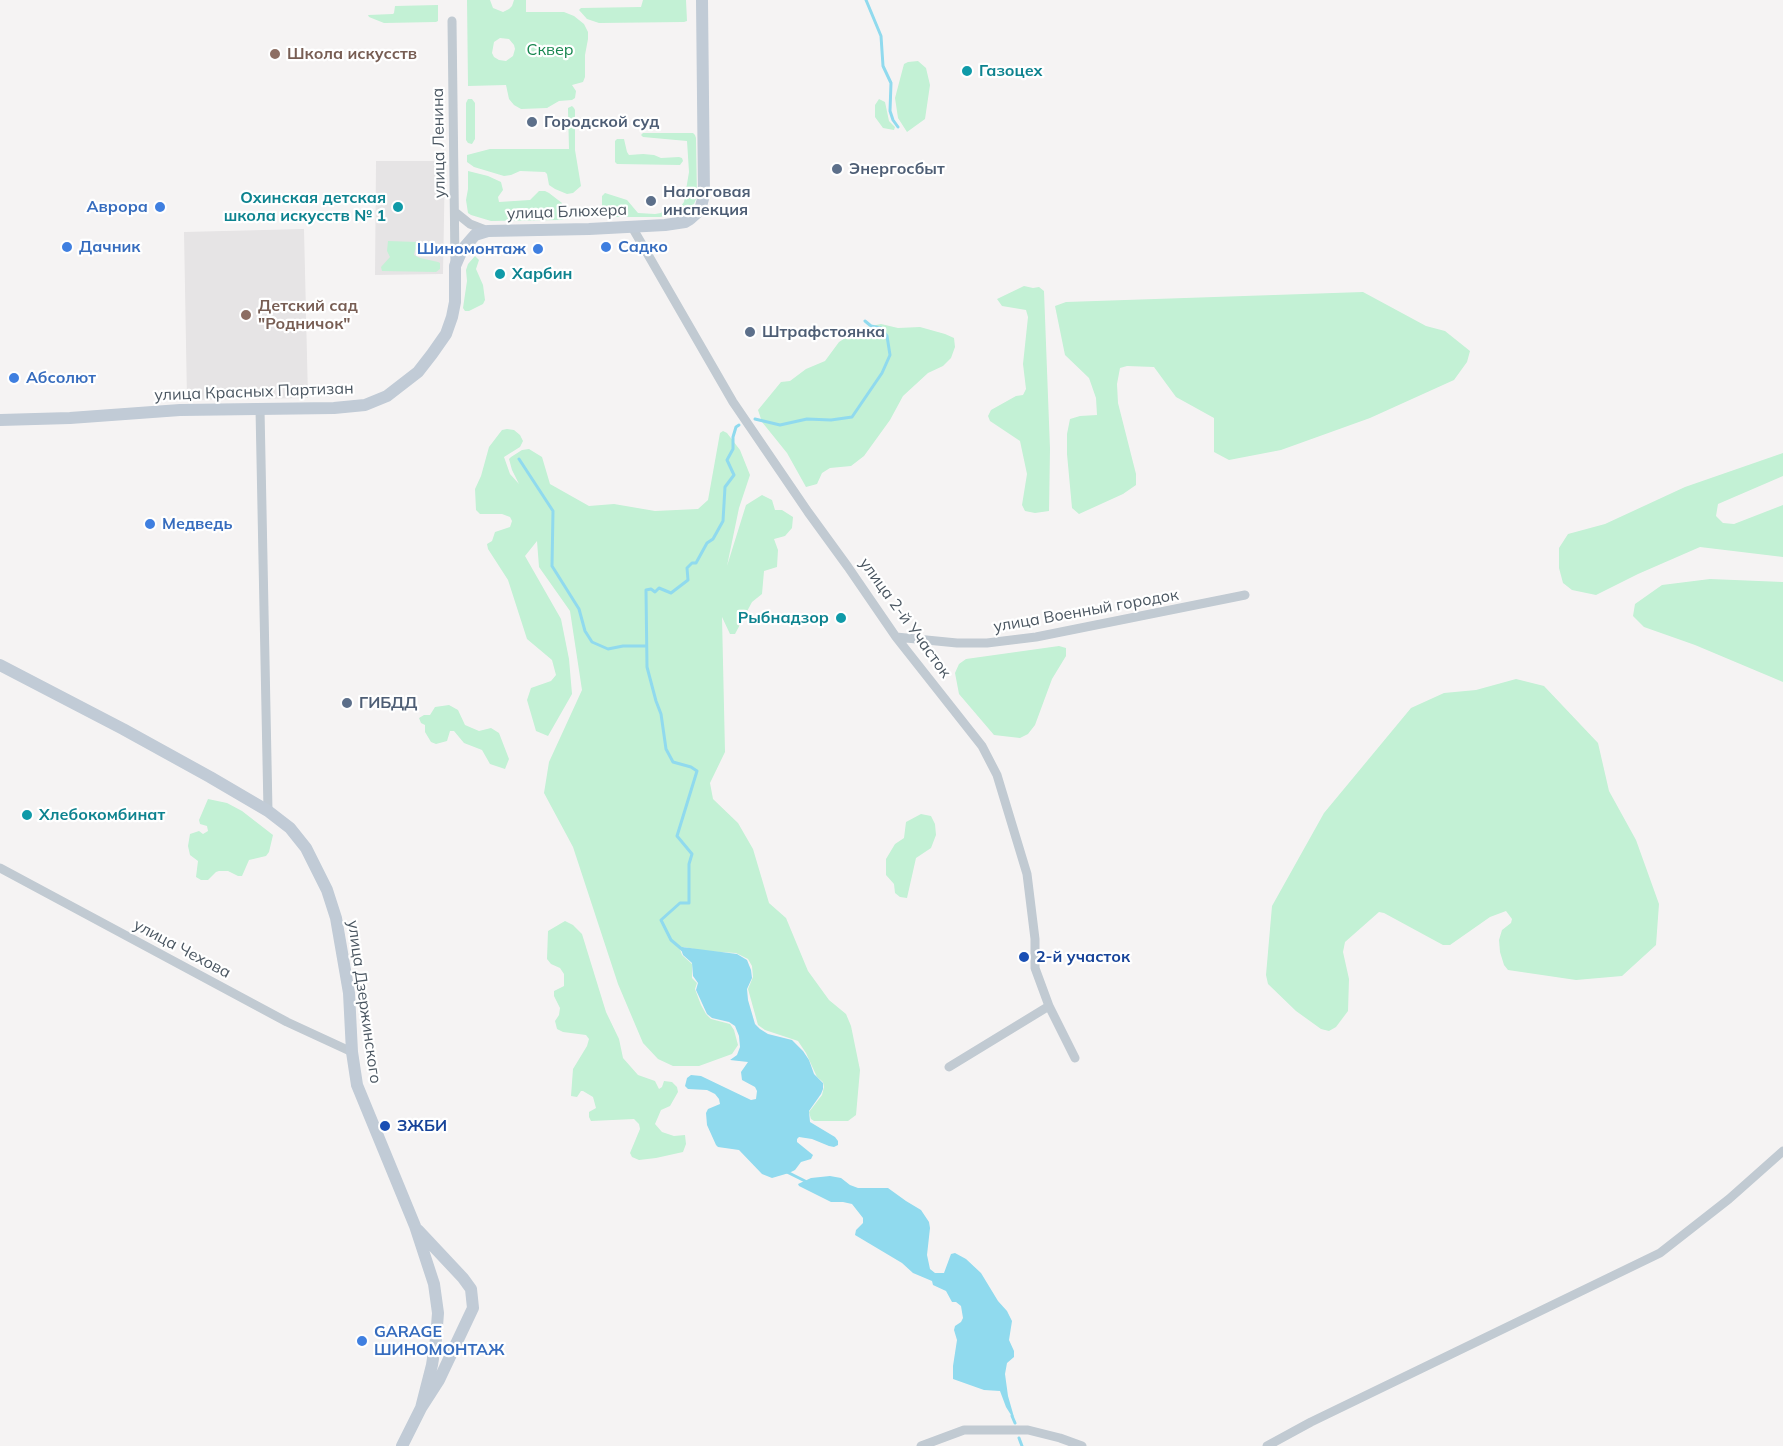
<!DOCTYPE html>
<html>
<head>
<meta charset="utf-8">
<style>
  body { margin:0 }
  canvas { display:block; background:#f5f3f3 }
</style>
</head>
<body>
<canvas width="1783" height="1446"></canvas>
<script>
const c = document.querySelector('canvas').getContext('2d');
c.lineJoin = 'round';
function paint(path, color) { c.fillStyle = color; c.fill(path, 'evenodd'); }
const toPath = rows => new Path2D(rows.map(r => 'M' + r).join(''));
function trace(path, color, width, dash) { c.strokeStyle = color; c.lineWidth = width; c.lineCap = dash ? 'butt' : 'round'; c.setLineDash(dash || []); c.stroke(path); }
function write(font, color, halo, rows, align = 'center') {
  c.font = font + ' Mulish,sans-serif'; c.lineWidth = 4.5; c.setLineDash([]); c.textBaseline = 'middle'; c.strokeStyle = halo; c.fillStyle = color; for (const [text, x, y, turn = 0] of rows) {
    c.save(); c.translate(x, y); c.rotate((+turn || 0) * Math.PI / 180); c.textAlign = isNaN(turn) ? turn : align; if (halo) c.strokeText(text, 0, 0); c.fillText(text, 0, 0); c.restore();
  }
}
paint(toPath([
  [376,161,445,161,443,274,375,275],
  [304,229,308,398,187,400,184,232]
]), '#e6e4e5');
paint(toPath([
  [467,0,490,0,493,8,503,12,509,9,512,6,514,0,526,0,526,12,564,12,574,16,584,24,588,32,588,39,585,55,585,77,583,82,572,85,576,91,575,98,572,100,559,101,547,108,521,109,514,105,509,99,506,85,468,86],
  [500,38,509,39,514,45,515,49,513,56,506,61,499,60,494,57,492,53,494,42],
  [643,0,686,0,687,21,684,22,599,23,587,19,579,10,581,8,641,7],
  [438,5,438,21,436,22,384,23,369,17,368,15,393,14,394,13,395,6],
  [918,61,926,68,930,85,925,119,907,132,898,118,895,98,904,64,908,62],
  [468,99,472,99,475,103,475,139,472,144,468,143,466,140,466,103],
  [879,99,885,102,889,121,895,127,894,130,883,128,875,117,875,105],
  [572,106,574,108,575,110,575,150,581,186,573,193,567,194,555,189,549,185,547,174,545,172,520,171,511,175,504,176,474,167,467,162,467,155,490,149,569,149,568,110,568,108],
  [643,133,693,133,695,135,696,138,697,197,694,204,682,213,660,217,605,217,602,214,602,196,605,193,627,200,638,213,655,214,661,213,666,207,681,206,684,202,689,172,687,141,643,137,641,135],
  [617,139,624,139,627,152,629,155,643,154,654,155,661,158,679,157,682,158,683,161,680,165,617,164,615,162,615,141],
  [468,171,488,176,501,182,503,190,498,197,499,202,530,200,539,191,545,191,549,193,562,203,564,219,561,220,491,221,471,215,468,213,466,200,468,189],
  [388,241,417,242,419,246,415,250,414,255,420,258,438,262,440,263,440,269,436,272,382,271,381,267,390,257,387,251],
  [475,256,479,260,476,269,483,285,485,300,483,304,469,311,465,311,463,308,467,281,466,270,468,264],
  [1024,286,1033,288,1039,287,1044,291,1050,449,1049,511,1035,513,1025,511,1022,505,1027,474,1020,441,990,421,988,416,991,410,1016,396,1023,395,1026,389,1023,364,1028,317,1026,310,1002,306,997,299],
  [1363,292,1426,326,1445,331,1470,351,1467,362,1454,380,1370,418,1281,450,1229,460,1214,452,1214,418,1176,397,1154,367,1127,366,1120,368,1117,384,1118,403,1136,474,1136,485,1123,494,1079,514,1072,508,1067,454,1067,434,1070,419,1080,416,1097,415,1096,398,1089,378,1065,355,1055,306,1066,302],
  [881,324,898,328,920,327,945,334,954,338,955,347,951,358,943,366,928,373,903,396,890,420,864,456,851,466,830,468,822,473,817,484,806,487,787,453,762,422,758,410,781,382,790,381,806,369,825,361,839,342,861,328],
  [507,429,514,430,520,435,523,441,520,447,504,457,510,474,519,484,512,470,509,459,511,457,522,450,529,449,542,457,550,484,589,506,614,504,655,511,698,509,708,500,720,433,723,431,727,433,740,450,750,475,739,508,727,566,746,505,762,495,772,500,775,510,782,510,793,517,792,528,785,536,774,539,778,550,777,567,764,571,762,594,752,602,735,634,730,634,722,617,725,752,710,783,713,799,738,823,753,849,769,903,786,918,808,971,829,1000,846,1014,851,1026,860,1070,856,1115,848,1121,814,1121,811,1119,809,1112,822,1095,824,1087,823,1082,817,1077,806,1053,798,1041,765,1030,758,1025,748,989,753,977,752,966,748,959,736,953,704,951,684,947,680,949,682,955,692,964,692,978,697,983,695,989,701,1005,706,1014,711,1019,730,1024,734,1030,738,1045,732,1054,699,1066,673,1066,658,1059,643,1043,618,984,573,847,544,793,549,762,582,690,570,611,539,567,537,541,525,556,561,619,569,659,572,694,548,736,536,731,527,700,531,688,551,681,556,675,552,660,527,639,508,580,488,549,487,544,492,541,495,532,510,527,512,521,510,517,502,514,480,514,476,510,475,489,481,476,489,447,502,430],
  [1783,453,1783,476,1718,504,1716,516,1723,523,1734,524,1783,505,1783,557,1700,547,1638,574,1596,595,1572,590,1563,583,1559,568,1559,548,1568,534,1605,524,1685,487],
  [1710,579,1783,582,1783,682,1695,645,1644,627,1633,616,1635,604,1662,585],
  [1059,646,1066,648,1066,656,1052,679,1035,725,1028,734,1020,738,994,735,959,694,955,673,959,664,966,659],
  [1516,679,1544,686,1598,743,1609,791,1636,840,1659,904,1656,945,1622,976,1576,980,1508,970,1504,965,1500,952,1499,940,1502,930,1511,923,1512,919,1506,911,1490,917,1450,945,1443,945,1384,913,1379,912,1345,942,1343,952,1349,979,1348,1011,1336,1027,1329,1031,1321,1029,1296,1011,1268,984,1266,975,1272,906,1324,813,1411,708,1444,693,1476,690],
  [449,705,458,710,465,725,479,731,491,728,499,733,509,759,505,769,490,764,482,750,464,743,454,731,450,731,447,741,436,744,431,742,425,732,425,725,421,723,419,718,424,715,430,715,435,707],
  [208,799,227,803,242,811,273,835,269,852,266,856,249,860,242,876,238,876,228,871,219,871,216,872,208,880,201,880,196,877,198,861,190,855,188,846,190,834,199,831,203,834,208,831,207,826,200,824,199,820],
  [921,814,931,816,935,824,936,835,931,848,916,858,907,898,900,897,895,893,894,884,886,875,886,859,895,844,904,838,906,822],
  [565,921,573,925,582,934,606,1012,619,1039,623,1058,638,1075,655,1081,659,1089,662,1087,664,1081,672,1082,677,1087,678,1092,670,1106,661,1110,655,1124,662,1132,674,1136,685,1135,686,1144,683,1152,656,1158,639,1160,632,1157,630,1153,640,1129,639,1124,634,1119,591,1121,589,1117,589,1112,596,1108,593,1097,583,1091,581,1091,577,1097,571,1096,573,1069,587,1046,589,1039,586,1035,563,1032,557,1029,555,1021,559,1015,560,1008,554,996,554,991,564,986,564,974,560,968,551,964,547,959,548,931]
]), '#c3f1d5');
paint(toPath([
  [682,947,737,954,747,960,751,970,752,978,747,989,748,1000,755,1024,760,1029,768,1034,792,1040,803,1051,809,1060,814,1074,823,1083,823,1089,821,1094,809,1111,810,1122,835,1137,838,1141,838,1145,834,1147,829,1146,812,1139,799,1137,797,1139,797,1142,813,1155,811,1159,801,1162,795,1170,789,1173,772,1178,762,1174,739,1150,718,1147,716,1145,707,1125,706,1113,708,1109,720,1104,719,1099,715,1094,707,1090,688,1089,685,1086,687,1078,691,1075,701,1076,751,1100,756,1099,757,1091,755,1087,742,1080,741,1072,748,1062,730,1060,737,1055,740,1047,739,1036,735,1026,729,1022,712,1018,707,1014,696,990,698,983,693,976,692,963,683,955,681,949],
  [830,1176,841,1178,850,1185,858,1188,888,1188,906,1201,921,1210,929,1222,930,1228,927,1255,930,1269,935,1273,944,1273,951,1254,955,1253,966,1259,981,1273,998,1301,1007,1311,1012,1321,1009,1340,1014,1351,1014,1357,1007,1363,1005,1374,1008,1396,1014,1417,1011,1415,1006,1407,1000,1391,984,1390,953,1379,953,1366,957,1340,954,1330,955,1326,961,1322,963,1318,961,1306,956,1302,952,1302,946,1291,933,1285,932,1281,913,1273,902,1263,855,1235,856,1230,863,1223,863,1218,852,1204,843,1202,831,1202,799,1186,798,1184,811,1178]
]), '#90daee');
trace(toPath([
  [866,0,881,36,883,66,891,83,890,111,893,120,898,127],
  [755,419,780,425,807,419,831,420,852,417,882,373,890,355,887,336,881,328,871,326,865,321],
  [519,459,553,511,552,566,579,609,585,631,592,642,608,649,623,646,646,646],
  [684,951,671,940,661,920,680,903,689,903,689,864,692,854,677,836,697,771,691,767,673,762,666,749,661,714,656,701,647,667,646,590,651,589,655,592,659,588,671,593,688,580,687,568,692,563,696,563,707,543,713,539,723,521,725,487,734,475,727,460,733,449,733,437,736,427,739,425],
  [787,1172,805,1181],
  [1012,1416,1015,1423],
  [1019,1438,1022,1446]
]), '#90daee', 3);
trace(toPath([
  [452,21,455,264],
  [455,212,470,224,488,231],
  [632,227,733,402,808,512,848,567,896,637,982,746,997,775,1027,874,1035,939,1035,968,1049,1006,1075,1058],
  [260,409,268,811],
  [896,637,957,643,987,643,1036,637,1245,595],
  [0,868,287,1022,352,1052],
  [949,1067,1049,1006],
  [921,1446,964,1430,1028,1430,1060,1438,1082,1446],
  [1267,1446,1311,1422,1660,1253,1729,1199,1783,1151]
]), '#c1cad2', 9);
trace(toPath([
  [0,420,70,418,180,410,334,408,365,405,387,396,418,372,432,354,446,334,452,317,455,302,455,266,462,250,475,235,488,231,589,229,665,225,685,222,690,219,700,210,704,195,702,0],
  [0,665,123,729,210,777,268,811,290,828,306,848,327,890,336,918,349,993,352,1052,357,1085,415,1226,434,1284,438,1313,436,1339,432,1365,421,1408],
  [402,1446,421,1408,439,1380,473,1308,471,1289,463,1278,418,1230]
]), '#c1cbd6', 12);
for (const [x, y, r, color] of [
  [275,54,6,"#8d6e63"],
  [967,71,6,"#0f9aa8"],
  [532,122,6,"#5c6f8a"],
  [837,169,6,"#5c6f8a"],
  [651,201,6,"#5c6f8a"],
  [160,207,6,"#3f7fe0"],
  [398,207,6,"#0f9aa8"],
  [67,247,6,"#3f7fe0"],
  [606,247,6,"#3f7fe0"],
  [538,249,6,"#3f7fe0"],
  [500,274,6,"#0f9aa8"],
  [246,315,6,"#8d6e63"],
  [750,332,6,"#5c6f8a"],
  [14,378,6,"#3f7fe0"],
  [150,524,6,"#3f7fe0"],
  [841,618,6,"#0f9aa8"],
  [347,703,6,"#5c6f8a"],
  [27,815,6,"#0f9aa8"],
  [1024,957,6,"#1a4fb4"],
  [385,1126,6,"#1a4fb4"],
  [362,1341,6,"#3f7fe0"]
]) { const dot = new Path2D(); dot.arc(x, y, r, 0, 2 * Math.PI); c.fillStyle = color; c.fill(dot); trace(dot, '#fff', 2); }
write('16px', '#17864f', '#fff', [
  ["Сквер",550,50]
]);
write('bold 16px', '#785e54', '#fff', [
  ["Школа искусств",287,54],
  ["Детский сад",258,306],
  ["\"Родничок\"",258,324]
], 'left');
write('bold 16px', '#0d838f', '#fff', [
  ["Газоцех",979,71],
  ["Охинская детская",386,198,"right"],
  ["школа искусств № 1",386,216,"right"],
  ["Харбин",512,274],
  ["Рыбнадзор",829,618,"right"],
  ["Хлебокомбинат",39,815]
], 'left');
write('bold 16px', '#4e5e75', '#fff', [
  ["Городской суд",544,122],
  ["Энергосбыт",849,169],
  ["Налоговая",663,192],
  ["инспекция",663,210],
  ["Штрафстоянка",762,332],
  ["ГИБДД",359,703]
], 'left');
write('16px', '#4a5661', '#fff', [
  ["улица Ленина",439,143,-91],
  ["улица Блюхера",567,212,-2],
  ["улица Красных Партизан",254,392,-2],
  ["улица Военный городок",1086,611,-10],
  ["улица 2-й Участок",905,618,54],
  ["улица Чехова",182,949,28],
  ["улица Дзержинского",364,1002,82]
]);
write('bold 16px', '#366cbe', '#fff', [
  ["Аврора",148,207,"right"],
  ["Дачник",79,247],
  ["Садко",618,247],
  ["Шиномонтаж",526,249,"right"],
  ["Абсолют",26,378],
  ["Медведь",162,524],
  ["GARAGE",374,1332],
  ["ШИНОМОНТАЖ",374,1350]
], 'left');
write('bold 16px', '#164399', '#fff', [
  ["2-й участок",1036,957],
  ["ЗЖБИ",397,1126]
], 'left');
</script>
</body>
</html>
